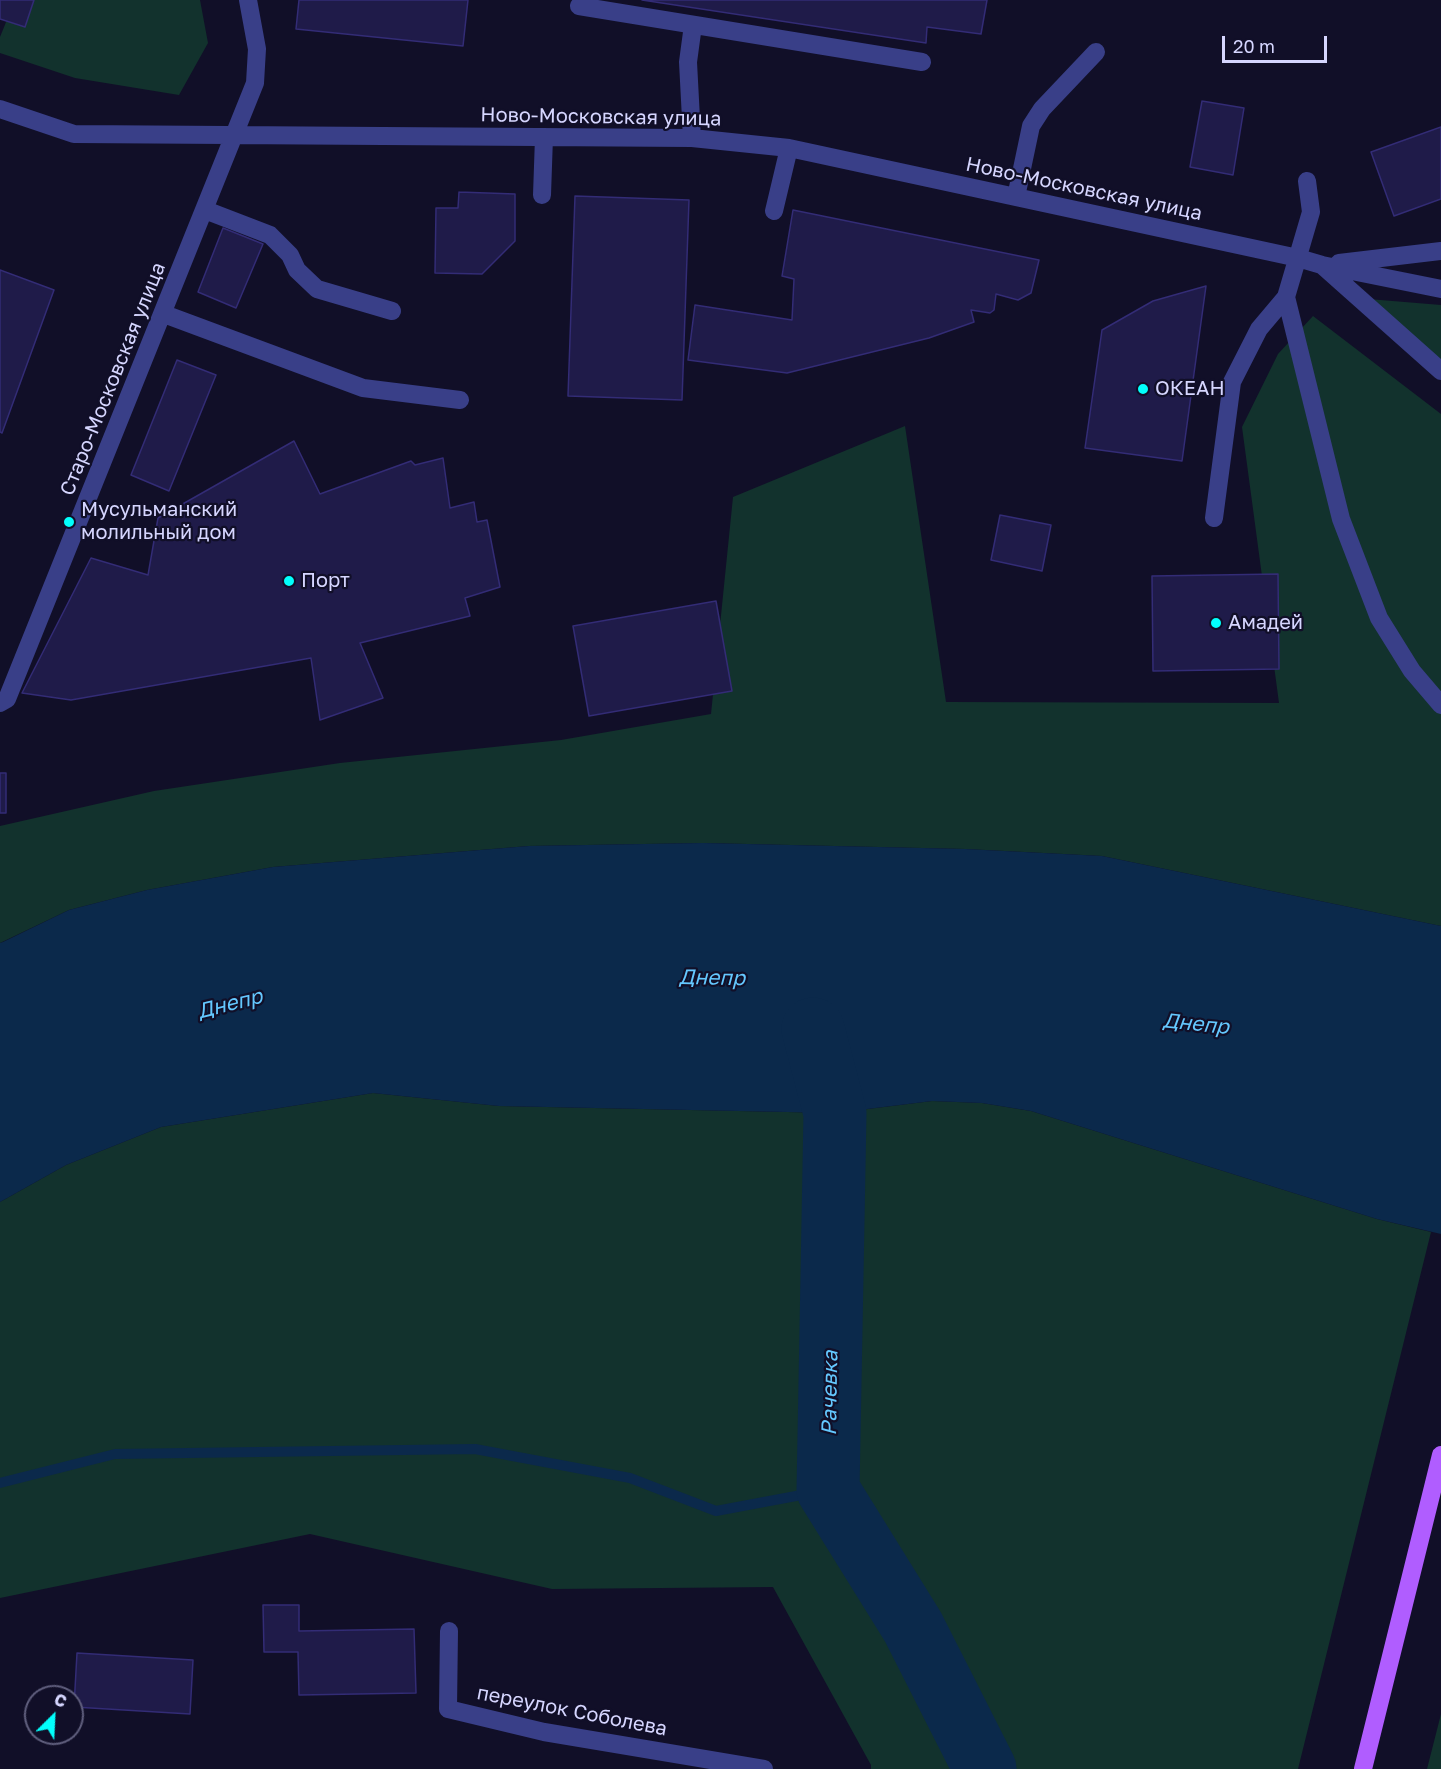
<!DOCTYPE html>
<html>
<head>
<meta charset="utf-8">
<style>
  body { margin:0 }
  #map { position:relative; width:1441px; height:1769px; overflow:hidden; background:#110f28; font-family:"Golos Text",sans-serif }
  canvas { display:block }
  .north { position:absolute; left:24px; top:1685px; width:60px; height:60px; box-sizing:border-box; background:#110f28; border:2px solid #605f7e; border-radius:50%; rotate:24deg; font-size:16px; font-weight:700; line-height:24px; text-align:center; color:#d6d6ff }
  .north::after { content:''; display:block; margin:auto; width:21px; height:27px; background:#02fffc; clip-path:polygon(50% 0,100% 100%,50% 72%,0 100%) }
  .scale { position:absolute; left:1222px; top:36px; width:105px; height:27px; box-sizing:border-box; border:3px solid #d6d6ff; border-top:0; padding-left:8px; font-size:18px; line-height:21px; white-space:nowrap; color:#d6d6ff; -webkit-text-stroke:4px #110f28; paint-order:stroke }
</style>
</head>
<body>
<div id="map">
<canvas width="1441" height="1769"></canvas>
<div class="north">С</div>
<div class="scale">20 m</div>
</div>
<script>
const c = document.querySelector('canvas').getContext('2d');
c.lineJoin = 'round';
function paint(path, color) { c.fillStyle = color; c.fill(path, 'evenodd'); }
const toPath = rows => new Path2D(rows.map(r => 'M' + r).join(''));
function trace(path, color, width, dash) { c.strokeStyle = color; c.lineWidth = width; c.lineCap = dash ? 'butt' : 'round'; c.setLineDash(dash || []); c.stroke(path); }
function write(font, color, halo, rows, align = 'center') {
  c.font = font + ' "Golos Text",sans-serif'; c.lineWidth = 4.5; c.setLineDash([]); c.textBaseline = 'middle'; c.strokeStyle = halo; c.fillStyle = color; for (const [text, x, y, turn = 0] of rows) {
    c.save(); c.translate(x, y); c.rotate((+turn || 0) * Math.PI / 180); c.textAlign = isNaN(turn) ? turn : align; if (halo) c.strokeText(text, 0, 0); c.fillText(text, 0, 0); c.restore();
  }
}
paint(toPath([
  [15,0,200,0,208,43,179,95,75,78,0,53,0,37],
  [1356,298,1441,305,1441,372],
  [1313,316,1441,414,1441,926,1102,856,965,849,703,843,529,846,273,867,147,890,69,910,0,943,0,826,154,791,340,763,561,740,711,714,733,497,905,426,946,702,1279,703,1242,427,1278,354],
  [373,1093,499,1106,835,1113,932,1101,982,1103,1031,1111,1377,1219,1431,1232,1298,1769,871,1769,871,1765,773,1587,552,1589,310,1534,0,1598,0,1202,66,1165,161,1127],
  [1441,1714,1441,1769,1427,1769]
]), '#12322d');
paint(toPath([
  [703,843,965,849,1102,856,1441,926,1441,1234,1377,1219,1031,1111,982,1103,932,1101,835,1113,499,1106,373,1093,161,1127,66,1165,0,1202,0,943,3,942,69,910,147,890,273,867,529,846]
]), '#0b294b');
trace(toPath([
  [0,1483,115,1454,475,1449,630,1478,716,1511,828,1490]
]), '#0b294b', 10);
trace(toPath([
  [813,1029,835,1113,828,1490,913,1627,985,1769]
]), '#0b294b', 63);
const building = toPath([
  [0,0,34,0,25,27,0,19,0,0],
  [299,0,468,0,463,46,296,29,299,0],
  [642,0,987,0,981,34,927,27,926,43,642,0],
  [1202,101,1244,108,1233,175,1190,167,1202,101],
  [1441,127,1441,199,1394,216,1371,152,1441,127],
  [459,192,515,194,515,241,482,274,435,273,436,208,458,208,459,192],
  [575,196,689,200,682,400,568,396,575,196],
  [793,210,1039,260,1031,293,1018,300,996,294,994,310,990,313,971,310,974,322,929,338,787,373,688,360,695,305,792,320,794,279,782,276,793,210],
  [223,228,263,244,236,308,198,292,223,228],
  [0,270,54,290,2,433,0,432,0,270],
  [1206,286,1182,461,1085,448,1102,330,1153,301,1206,286],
  [177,360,216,375,169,491,131,475,177,360],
  [294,441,320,494,411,461,415,465,443,458,450,508,474,502,477,522,487,520,500,587,465,598,470,616,360,643,383,698,320,720,311,658,71,700,22,693,91,558,148,575,158,518,294,441],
  [1000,515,1051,525,1042,571,991,560,1000,515],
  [1278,574,1279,669,1153,671,1152,576,1278,574],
  [716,601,732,691,589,716,573,626,716,601],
  [0,773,6,773,6,813,0,813,0,773],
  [263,1605,299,1605,299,1631,414,1629,416,1693,299,1695,298,1652,264,1652,263,1605],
  [77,1653,193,1660,190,1714,74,1707,77,1653]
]);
paint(building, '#1f1b49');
trace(building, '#332c76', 1.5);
trace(toPath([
  [579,6,922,62],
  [0,109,74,134,692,138,789,148,1298,258,1322,265,1441,289],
  [692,138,688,62,693,25],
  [1307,181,1311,212,1286,297,1341,519,1379,618,1412,671,1441,705],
  [542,195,544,137],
  [1016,197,1031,126,1042,109,1096,52],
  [205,210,270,235,290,255,297,270,317,289,392,311],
  [774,211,789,148],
  [1339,263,1441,251],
  [1323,266,1441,371],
  [164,314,363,388,460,400],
  [1214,518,1232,382,1259,329,1286,297],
  [0,703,7,699,255,83,257,49,248,0],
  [449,1631,448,1709,544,1732,764,1769]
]), '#393f88', 18);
trace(toPath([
  [1363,1769,1441,1455]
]), '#b05dff', 18);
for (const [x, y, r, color] of [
  [1143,389,6,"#02fffc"],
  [69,522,6,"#02fffc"],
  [289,581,6,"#02fffc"],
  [1216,623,6,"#02fffc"]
]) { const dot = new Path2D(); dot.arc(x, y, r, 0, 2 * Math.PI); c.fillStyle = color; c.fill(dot); trace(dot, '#110f28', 2); }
write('20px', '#d6d6ff', '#110f28', [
  ["Ново-Московская улица",601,117,1],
  ["Ново-Московская улица",1084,189,12],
  ["Старо-Московская улица",113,379,-68],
  ["переулок Соболева",572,1711,11]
]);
write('20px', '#d6d6ff', '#110f28', [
  ["ОКЕАН",1155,389],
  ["Мусульманский",81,510],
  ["молильный дом",81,533],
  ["Порт",301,581],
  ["Амадей",1228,623]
], 'left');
write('italic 21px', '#64c8ff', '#110f28', [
  ["Днепр",712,978,1],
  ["Днепр",230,1004,-14],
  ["Днепр",1196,1024,6],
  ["Рачевка",830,1393,-89]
]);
</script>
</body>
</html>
